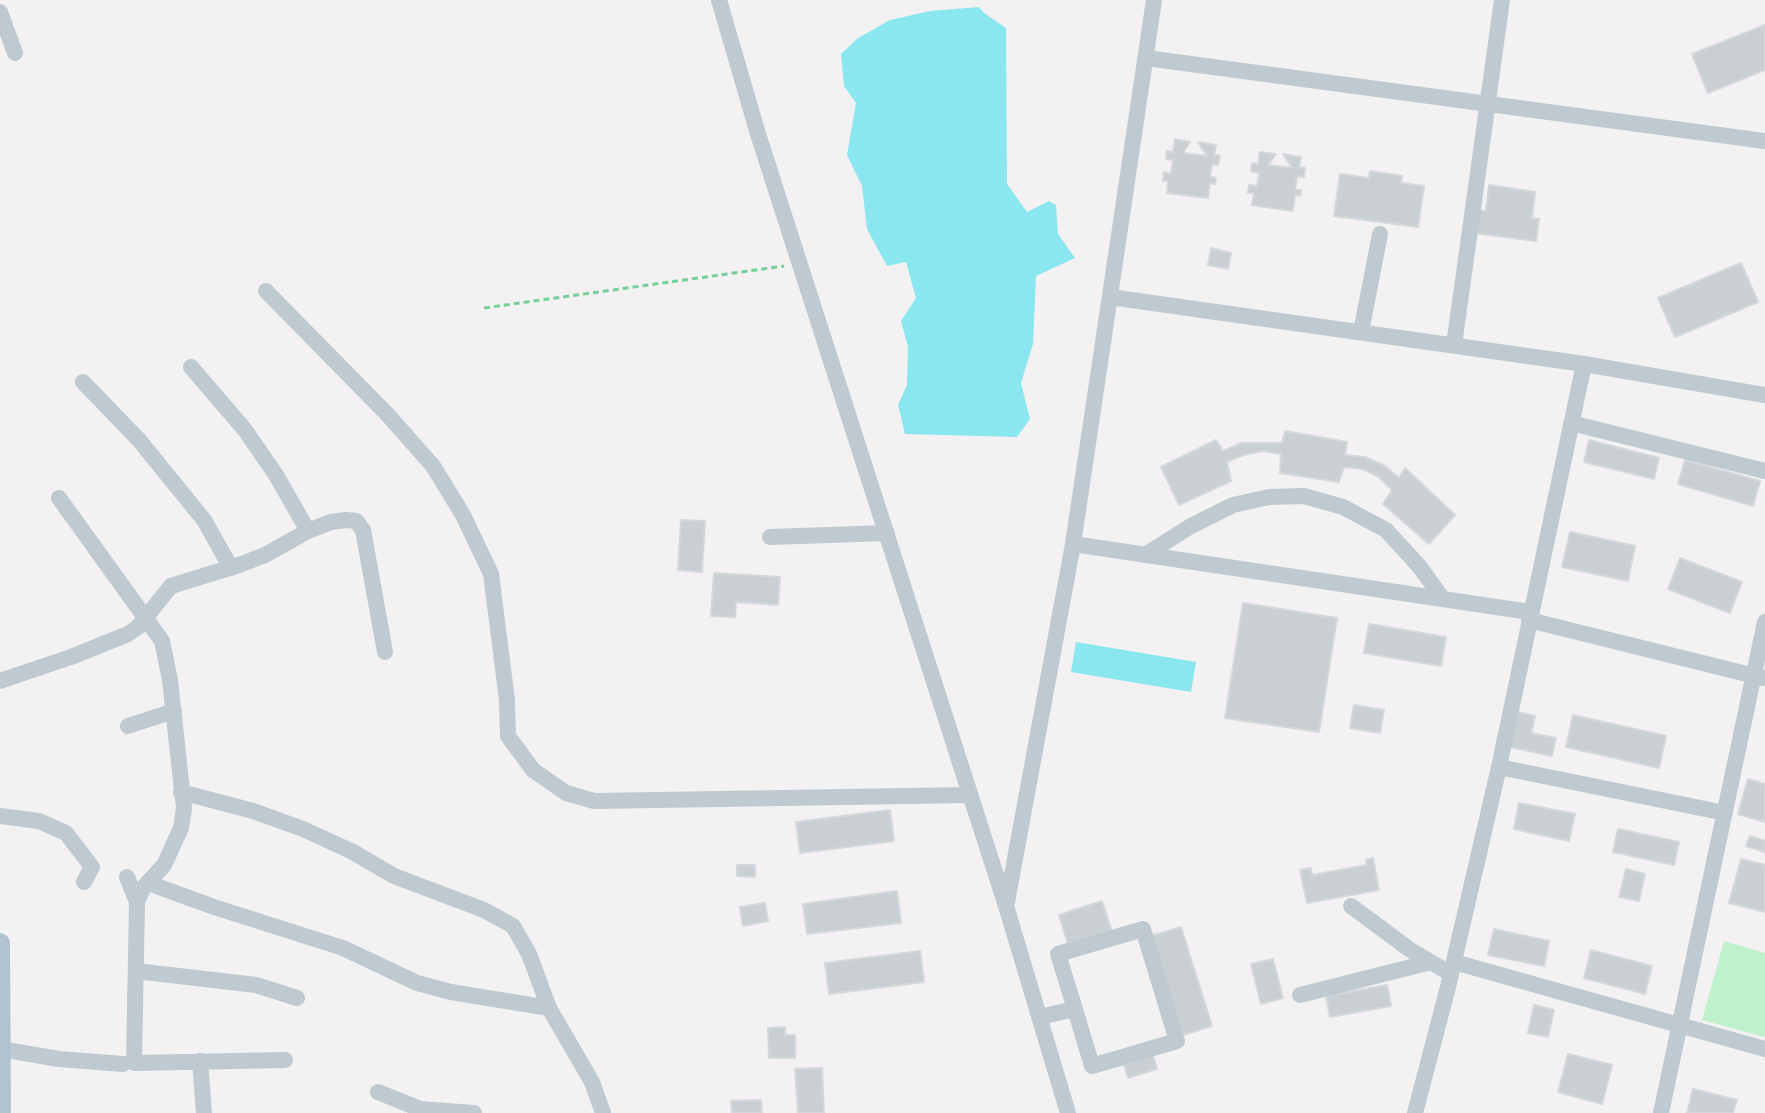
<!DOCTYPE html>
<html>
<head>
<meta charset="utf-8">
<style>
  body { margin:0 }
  canvas { display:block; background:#f3f1f1 }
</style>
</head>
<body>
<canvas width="1765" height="1113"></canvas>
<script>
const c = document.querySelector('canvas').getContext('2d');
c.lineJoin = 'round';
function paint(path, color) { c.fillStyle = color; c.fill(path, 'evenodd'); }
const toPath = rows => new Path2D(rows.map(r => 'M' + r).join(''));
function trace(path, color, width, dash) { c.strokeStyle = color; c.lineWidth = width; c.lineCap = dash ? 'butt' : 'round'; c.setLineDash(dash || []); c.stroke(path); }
paint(toPath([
  [1724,941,1765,953,1765,1037,1702,1020]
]), '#bff1cc');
paint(toPath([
  [979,7,984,13,1006,28,1007,184,1027,212,1049,201,1056,205,1058,234,1075,258,1036,276,1033,344,1021,383,1030,419,1017,437,905,434,898,405,907,385,908,347,901,321,916,298,906,262,887,266,867,229,862,186,847,155,856,103,844,86,841,54,858,38,890,20,930,11],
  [1076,642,1196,662,1191,692,1071,672]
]), '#8be7ef');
const building = toPath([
  [1765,25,1765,70,1708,93,1692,54,1765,25],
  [1175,139,1190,142,1183,153,1207,156,1198,142,1216,145,1214,155,1220,156,1218,165,1212,164,1210,177,1216,178,1215,184,1210,183,1208,198,1167,193,1168,181,1163,181,1164,172,1171,174,1173,160,1166,159,1167,151,1173,152,1175,139],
  [1260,152,1276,154,1268,165,1292,168,1283,154,1301,157,1299,167,1305,168,1304,177,1297,176,1295,190,1301,190,1300,196,1295,195,1293,211,1252,205,1254,193,1248,193,1249,185,1257,186,1259,173,1251,171,1252,163,1258,164,1260,152],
  [1370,171,1402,176,1401,183,1424,186,1418,227,1334,216,1340,174,1369,178,1370,171],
  [1489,185,1535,192,1532,218,1539,219,1536,241,1474,233,1477,210,1486,211,1489,185],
  [1211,248,1231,253,1228,269,1208,265,1211,248],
  [1741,263,1758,302,1675,337,1658,298,1741,263],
  [1285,431,1347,442,1345,455,1365,457,1385,466,1399,478,1405,468,1455,515,1429,544,1383,504,1392,490,1379,477,1363,469,1344,467,1339,482,1280,473,1281,454,1262,451,1243,455,1227,462,1231,481,1179,505,1161,467,1216,440,1223,451,1242,443,1282,443,1285,431],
  [1589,440,1659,458,1654,479,1584,462,1589,440],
  [1685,460,1760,481,1753,506,1678,484,1685,460],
  [681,520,705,521,702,572,678,570,681,520],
  [1570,532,1635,546,1628,581,1562,567,1570,532],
  [1680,558,1742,582,1730,613,1668,589,1680,558],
  [714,573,780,577,778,605,736,602,735,617,711,616,714,573],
  [1243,603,1337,618,1319,732,1225,718,1243,603],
  [1369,624,1446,637,1441,666,1364,653,1369,624],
  [1354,705,1384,710,1380,733,1350,728,1354,705],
  [1517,712,1535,716,1531,733,1556,738,1552,756,1510,747,1517,712],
  [1573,715,1666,736,1659,768,1566,747,1573,715],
  [1748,779,1765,784,1765,822,1738,814,1748,779],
  [1519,803,1575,814,1569,841,1514,829,1519,803],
  [890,810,894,841,800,853,796,822,890,810],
  [1618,829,1679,842,1674,865,1613,852,1618,829],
  [1750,836,1765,841,1765,852,1746,846,1750,836],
  [1373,858,1379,890,1307,903,1300,870,1311,868,1312,875,1367,865,1366,860,1373,858],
  [1741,859,1765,865,1765,912,1729,903,1741,859],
  [737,865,755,865,755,877,737,876,737,865],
  [1626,869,1645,874,1639,901,1619,897,1626,869],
  [897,891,901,923,807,934,803,904,897,891],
  [1102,901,1112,932,1068,945,1059,915,1102,901],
  [765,903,768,921,743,926,740,907,765,903],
  [1181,927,1212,1026,1183,1035,1151,936,1181,927],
  [1494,929,1549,941,1544,966,1488,955,1494,929],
  [1591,950,1652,966,1645,994,1584,978,1591,950],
  [920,951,924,982,829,994,825,963,920,951],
  [1273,959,1283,998,1261,1004,1251,964,1273,959],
  [1387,985,1391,1006,1330,1017,1326,996,1387,985],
  [1534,1005,1554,1010,1548,1037,1528,1033,1534,1005],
  [785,1027,785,1035,795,1035,795,1058,769,1058,768,1028,785,1027],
  [1568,1054,1612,1065,1602,1104,1558,1092,1568,1054],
  [1153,1055,1157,1069,1128,1078,1124,1064,1153,1055],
  [822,1068,824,1113,798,1113,795,1069,822,1068],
  [1693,1089,1737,1100,1733,1113,1687,1113,1693,1089],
  [761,1100,762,1113,732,1113,731,1101,761,1100]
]);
paint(building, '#cacfd3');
trace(building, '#d4d8dc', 2);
trace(toPath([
  [484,308,784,266]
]), '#75d098', 3, [6, 4]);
trace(toPath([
  [719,0,758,134,1006,906,1068,1113],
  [0,12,15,53],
  [1146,58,1765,141],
  [266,291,387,414,433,466,463,515,491,574,507,700,508,736,533,770,566,793,594,801,969,795],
  [1110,297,1584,364,1765,395],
  [1361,332,1380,234],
  [1454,345,1502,0],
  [191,367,245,430,276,475,308,531],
  [83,382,139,440,204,520,231,568],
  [1571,423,1765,471],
  [59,498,162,641,170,680,184,808,181,828,164,865,143,888,137,902,134,1063,285,1060],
  [770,537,887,533],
  [1073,544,1530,612],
  [1145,555,1191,526,1233,505,1269,497,1304,496,1343,507,1386,530,1419,566,1443,599],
  [1529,620,1763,678],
  [0,681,71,657,128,634,138,627,171,586,239,565,265,555,308,531,331,522,346,520,356,521,363,530,385,652],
  [128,726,174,711],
  [1499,767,1725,813],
  [181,792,253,811,303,829,353,852,394,876,484,910,513,926,529,954,549,1008,592,1082,603,1113],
  [0,816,39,821,66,833,92,867,84,882],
  [127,877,137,902],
  [148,883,214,907,343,948,417,983,451,992,549,1008],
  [1007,902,1073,544,1154,0],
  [1351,906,1409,949,1451,974],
  [1454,962,1765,1049],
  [136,971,256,985,297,998],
  [1300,995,1431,962],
  [1039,1017,1075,1009,1092,1066,1177,1041,1143,929,1058,954,1075,1009],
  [0,1049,59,1059,123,1064],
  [200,1061,204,1113],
  [378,1092,420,1109,474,1113],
  [1415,1113,1448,987,1499,767,1584,364],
  [1661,1113,1765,622]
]), '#becad0', 16);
trace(toPath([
  [0,943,1,1113]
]), '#b0c4d0', 20);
</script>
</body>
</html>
